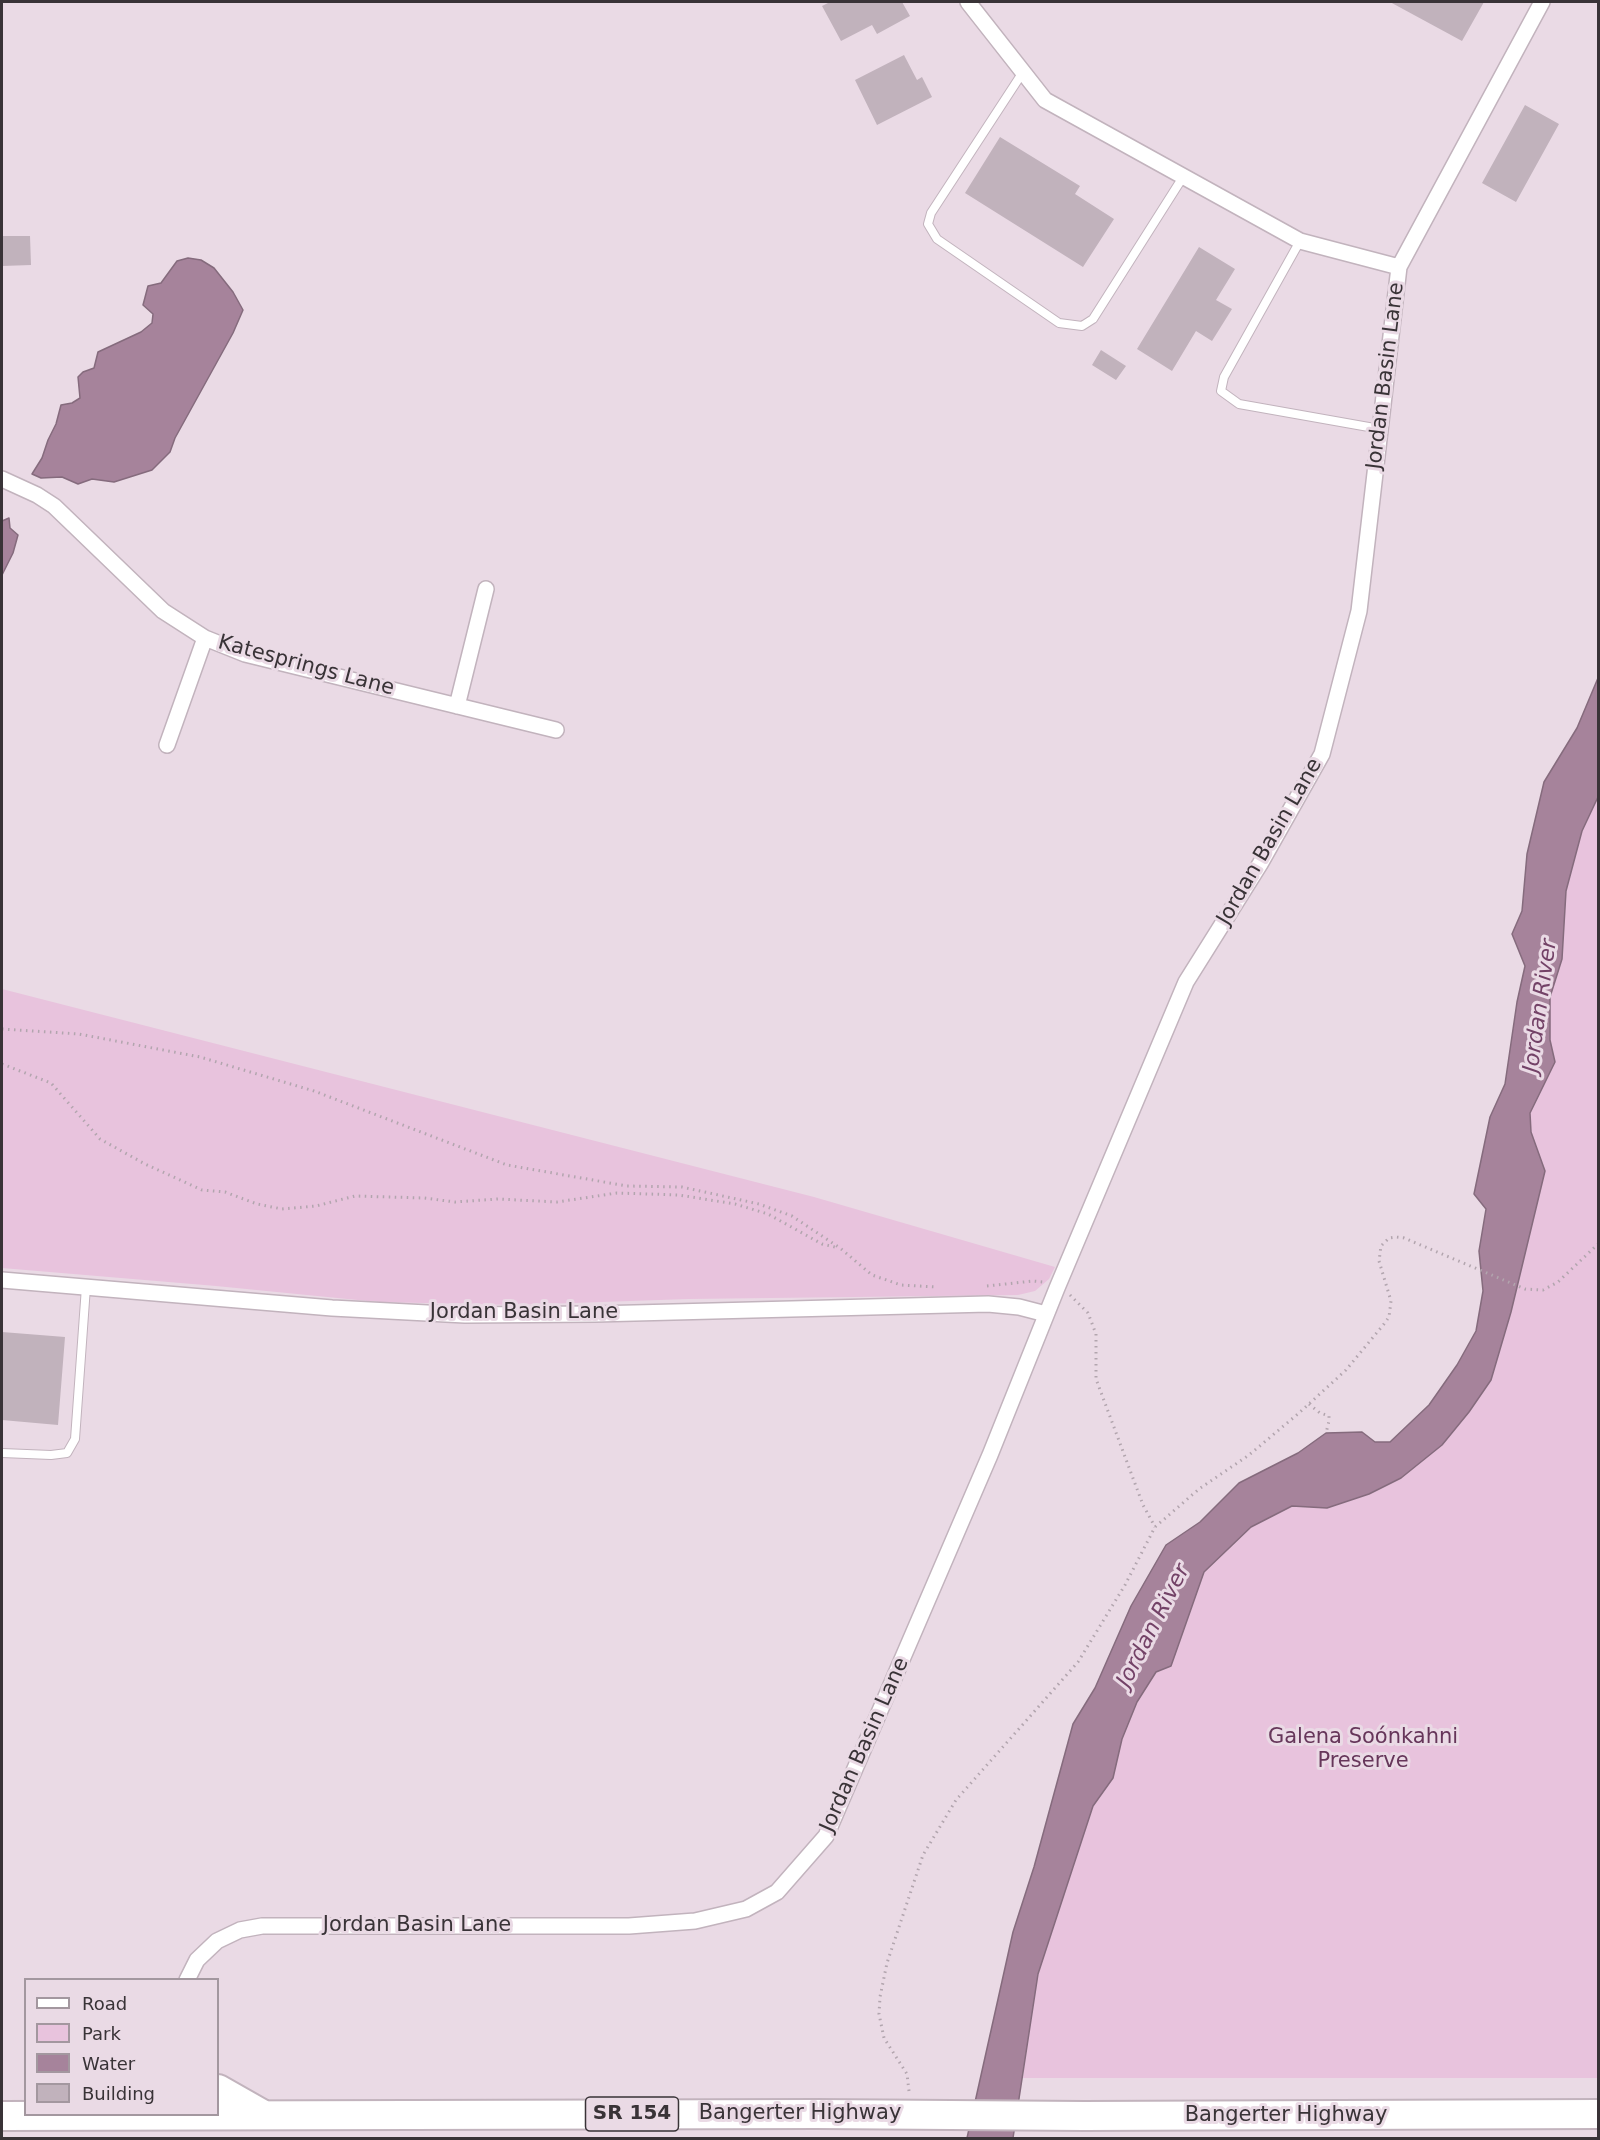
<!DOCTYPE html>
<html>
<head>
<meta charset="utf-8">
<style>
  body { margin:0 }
  #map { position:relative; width:1600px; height:2140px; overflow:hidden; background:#eadae5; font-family:"DejaVu Sans",sans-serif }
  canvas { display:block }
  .frame { position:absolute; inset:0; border:3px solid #393337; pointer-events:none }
  .legend { position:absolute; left:24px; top:1978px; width:195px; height:138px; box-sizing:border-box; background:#eadae5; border:2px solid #a3979f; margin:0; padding:8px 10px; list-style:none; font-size:18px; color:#393337 }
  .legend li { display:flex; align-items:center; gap:12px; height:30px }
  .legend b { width:30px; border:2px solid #a3979f }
</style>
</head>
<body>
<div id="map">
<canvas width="1600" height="2140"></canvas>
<div class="frame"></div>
<ul class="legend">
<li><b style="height:8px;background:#fff"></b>Road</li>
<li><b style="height:16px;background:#e8c3dd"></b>Park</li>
<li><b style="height:16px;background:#a6839b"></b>Water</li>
<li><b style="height:16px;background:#c1b2bc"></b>Building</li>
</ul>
</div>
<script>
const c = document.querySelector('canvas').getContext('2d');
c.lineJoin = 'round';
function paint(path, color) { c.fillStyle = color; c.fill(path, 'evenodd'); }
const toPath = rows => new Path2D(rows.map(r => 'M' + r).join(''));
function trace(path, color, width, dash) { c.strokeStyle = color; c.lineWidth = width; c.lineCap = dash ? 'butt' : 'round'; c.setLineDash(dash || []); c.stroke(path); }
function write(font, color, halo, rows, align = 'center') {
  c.font = font + ' "DejaVu Sans",sans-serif'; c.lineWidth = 6; c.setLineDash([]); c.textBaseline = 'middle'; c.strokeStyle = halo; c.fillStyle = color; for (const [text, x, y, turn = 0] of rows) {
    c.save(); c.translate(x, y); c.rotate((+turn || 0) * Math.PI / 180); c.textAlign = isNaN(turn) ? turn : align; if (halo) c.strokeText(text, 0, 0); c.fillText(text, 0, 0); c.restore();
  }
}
paint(toPath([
  [1598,751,1598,2078,1023,2078,1039,1934,1183,1579,1289,1493,1452,1413,1510,1244,1552,951],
  [2,989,814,1197,1055,1267,1049,1279,1035,1291,1018,1295,688,1299,515,1305,378,1302,216,1286,2,1268]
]), '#e8c3dd');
const water = toPath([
  [188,258,201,260,214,268,233,292,243,310,233,333,175,438,170,452,152,470,114,482,92,479,78,484,62,477,41,478,32,474,42,458,48,440,56,424,61,405,72,403,80,398,78,377,83,372,94,368,98,352,141,332,152,323,153,314,143,305,148,286,161,283,177,261,188,258],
  [9,518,10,528,18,535,13,553,2,575,2,521,9,518],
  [1598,678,1598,797,1582,831,1566,891,1562,959,1550,997,1550,1040,1555,1062,1530,1113,1531,1132,1545,1171,1511,1312,1491,1380,1469,1412,1442,1445,1401,1478,1369,1494,1327,1508,1292,1506,1251,1527,1204,1572,1171,1666,1156,1672,1137,1702,1122,1739,1113,1778,1093,1806,1038,1974,1013,2138,967,2138,1013,1932,1034,1867,1073,1724,1095,1688,1131,1606,1166,1545,1200,1522,1239,1483,1298,1453,1326,1433,1362,1432,1375,1442,1390,1442,1429,1405,1457,1365,1476,1331,1483,1291,1479,1251,1486,1209,1474,1194,1490,1117,1505,1084,1517,1002,1525,966,1512,934,1522,911,1527,854,1544,782,1577,728,1598,678]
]);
paint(water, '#a6839b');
trace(water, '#856b7d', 1.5);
paint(toPath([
  [830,2,902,2,910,16,877,34,872,25,841,41,822,6],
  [1390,2,1484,2,1462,41],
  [904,55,917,80,922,77,932,97,877,125,855,80],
  [1525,105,1559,124,1516,202,1482,183],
  [1000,137,1080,186,1075,194,1114,219,1083,267,965,193],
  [2,236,30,236,31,265,2,266],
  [1199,247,1235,269,1216,300,1232,309,1212,341,1196,331,1172,371,1137,349],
  [1101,350,1126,366,1116,380,1092,365],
  [2,1332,65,1337,58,1425,2,1420]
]), '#c1b2bc');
const service = toPath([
  [1023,72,931,213,928,224,937,239,1059,323,1082,326,1093,319,1183,177],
  [1300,241,1224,377,1221,391,1239,404,1380,429],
  [2,1453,51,1455,67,1453,75,1439,86,1287]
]);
const minor = toPath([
  [968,2,1045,100,1300,241,1399,267],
  [2,479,37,495,54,506,163,611,205,638,245,654,556,730],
  [457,706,486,589],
  [167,745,205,638],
  [2,1280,332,1308,465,1315,595,1314,988,1304,1019,1307,1046,1314],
  [187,1980,197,1960,217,1941,240,1930,262,1926,629,1926,695,1921,746,1909,777,1892,826,1836,990,1455,1057,1288,1186,982,1260,864,1322,754,1359,611,1399,267,1542,2]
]);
const motorway = toPath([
  [218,2089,262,2114],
  [2,2116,817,2114],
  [1084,2116,1598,2114]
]);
trace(service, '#c2b3bd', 10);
trace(minor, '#c2b3bd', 18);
trace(motorway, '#c2b3bd', 32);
trace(toPath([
  [2,1029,79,1034,200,1057,314,1091,507,1165,627,1186,682,1187,759,1204,792,1216,840,1248,872,1275,901,1285,936,1287],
  [2,1064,51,1083,100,1139,145,1164,202,1190,225,1192,257,1204,282,1209,316,1206,355,1196,424,1198,455,1202,498,1199,557,1202,617,1193,679,1195,735,1204,768,1214,822,1244,839,1248],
  [987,1286,1033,1281,1043,1282],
  [1070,1295,1088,1313,1096,1334,1096,1379,1143,1505,1155,1527],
  [1309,1404,1320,1413,1329,1416,1329,1421,1326,1433],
  [909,2091,907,2074,884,2038,879,2014,880,1997,887,1963,923,1855,956,1800,1078,1662,1125,1585,1155,1527,1199,1489,1249,1455,1299,1413,1346,1370,1384,1324,1389,1317,1391,1301,1379,1261,1381,1246,1389,1238,1396,1237,1404,1238,1525,1289,1543,1290,1558,1282,1598,1244]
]), '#b2a5ae', 3, [1.5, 4.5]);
trace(service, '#fff', 8);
trace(minor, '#fff', 15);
trace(motorway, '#fff', 28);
const motorwayBridge = toPath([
  [817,2114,1084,2116]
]);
trace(motorwayBridge, '#c2b3bd', 32, []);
trace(motorwayBridge, '#fff', 28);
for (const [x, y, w] of [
  [632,2114,93]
]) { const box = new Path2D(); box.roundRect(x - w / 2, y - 17, w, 34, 4.5); c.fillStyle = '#eadae5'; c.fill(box); trace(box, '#393337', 1.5); }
write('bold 20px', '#393337', null, [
  ["SR 154",632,2114]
]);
write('21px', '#393337', '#eadae5', [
  ["Jordan Basin Lane",1386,376,-83],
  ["Katesprings Lane",306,666,15],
  ["Jordan Basin Lane",1270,842,-60],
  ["Jordan Basin Lane",524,1313],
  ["Jordan Basin Lane",865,1745,-66],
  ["Jordan Basin Lane",417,1926],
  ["Bangerter Highway",800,2114],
  ["Bangerter Highway",1286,2116]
]);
write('21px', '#66365a', '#eadae5', [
  ["Galena Soónkahni",1363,1738],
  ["Preserve",1363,1762]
]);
write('italic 22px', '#734267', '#eadae5', [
  ["Jordan River",1541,1006,-82],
  ["Jordan River",1154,1626,-63]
]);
</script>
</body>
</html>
